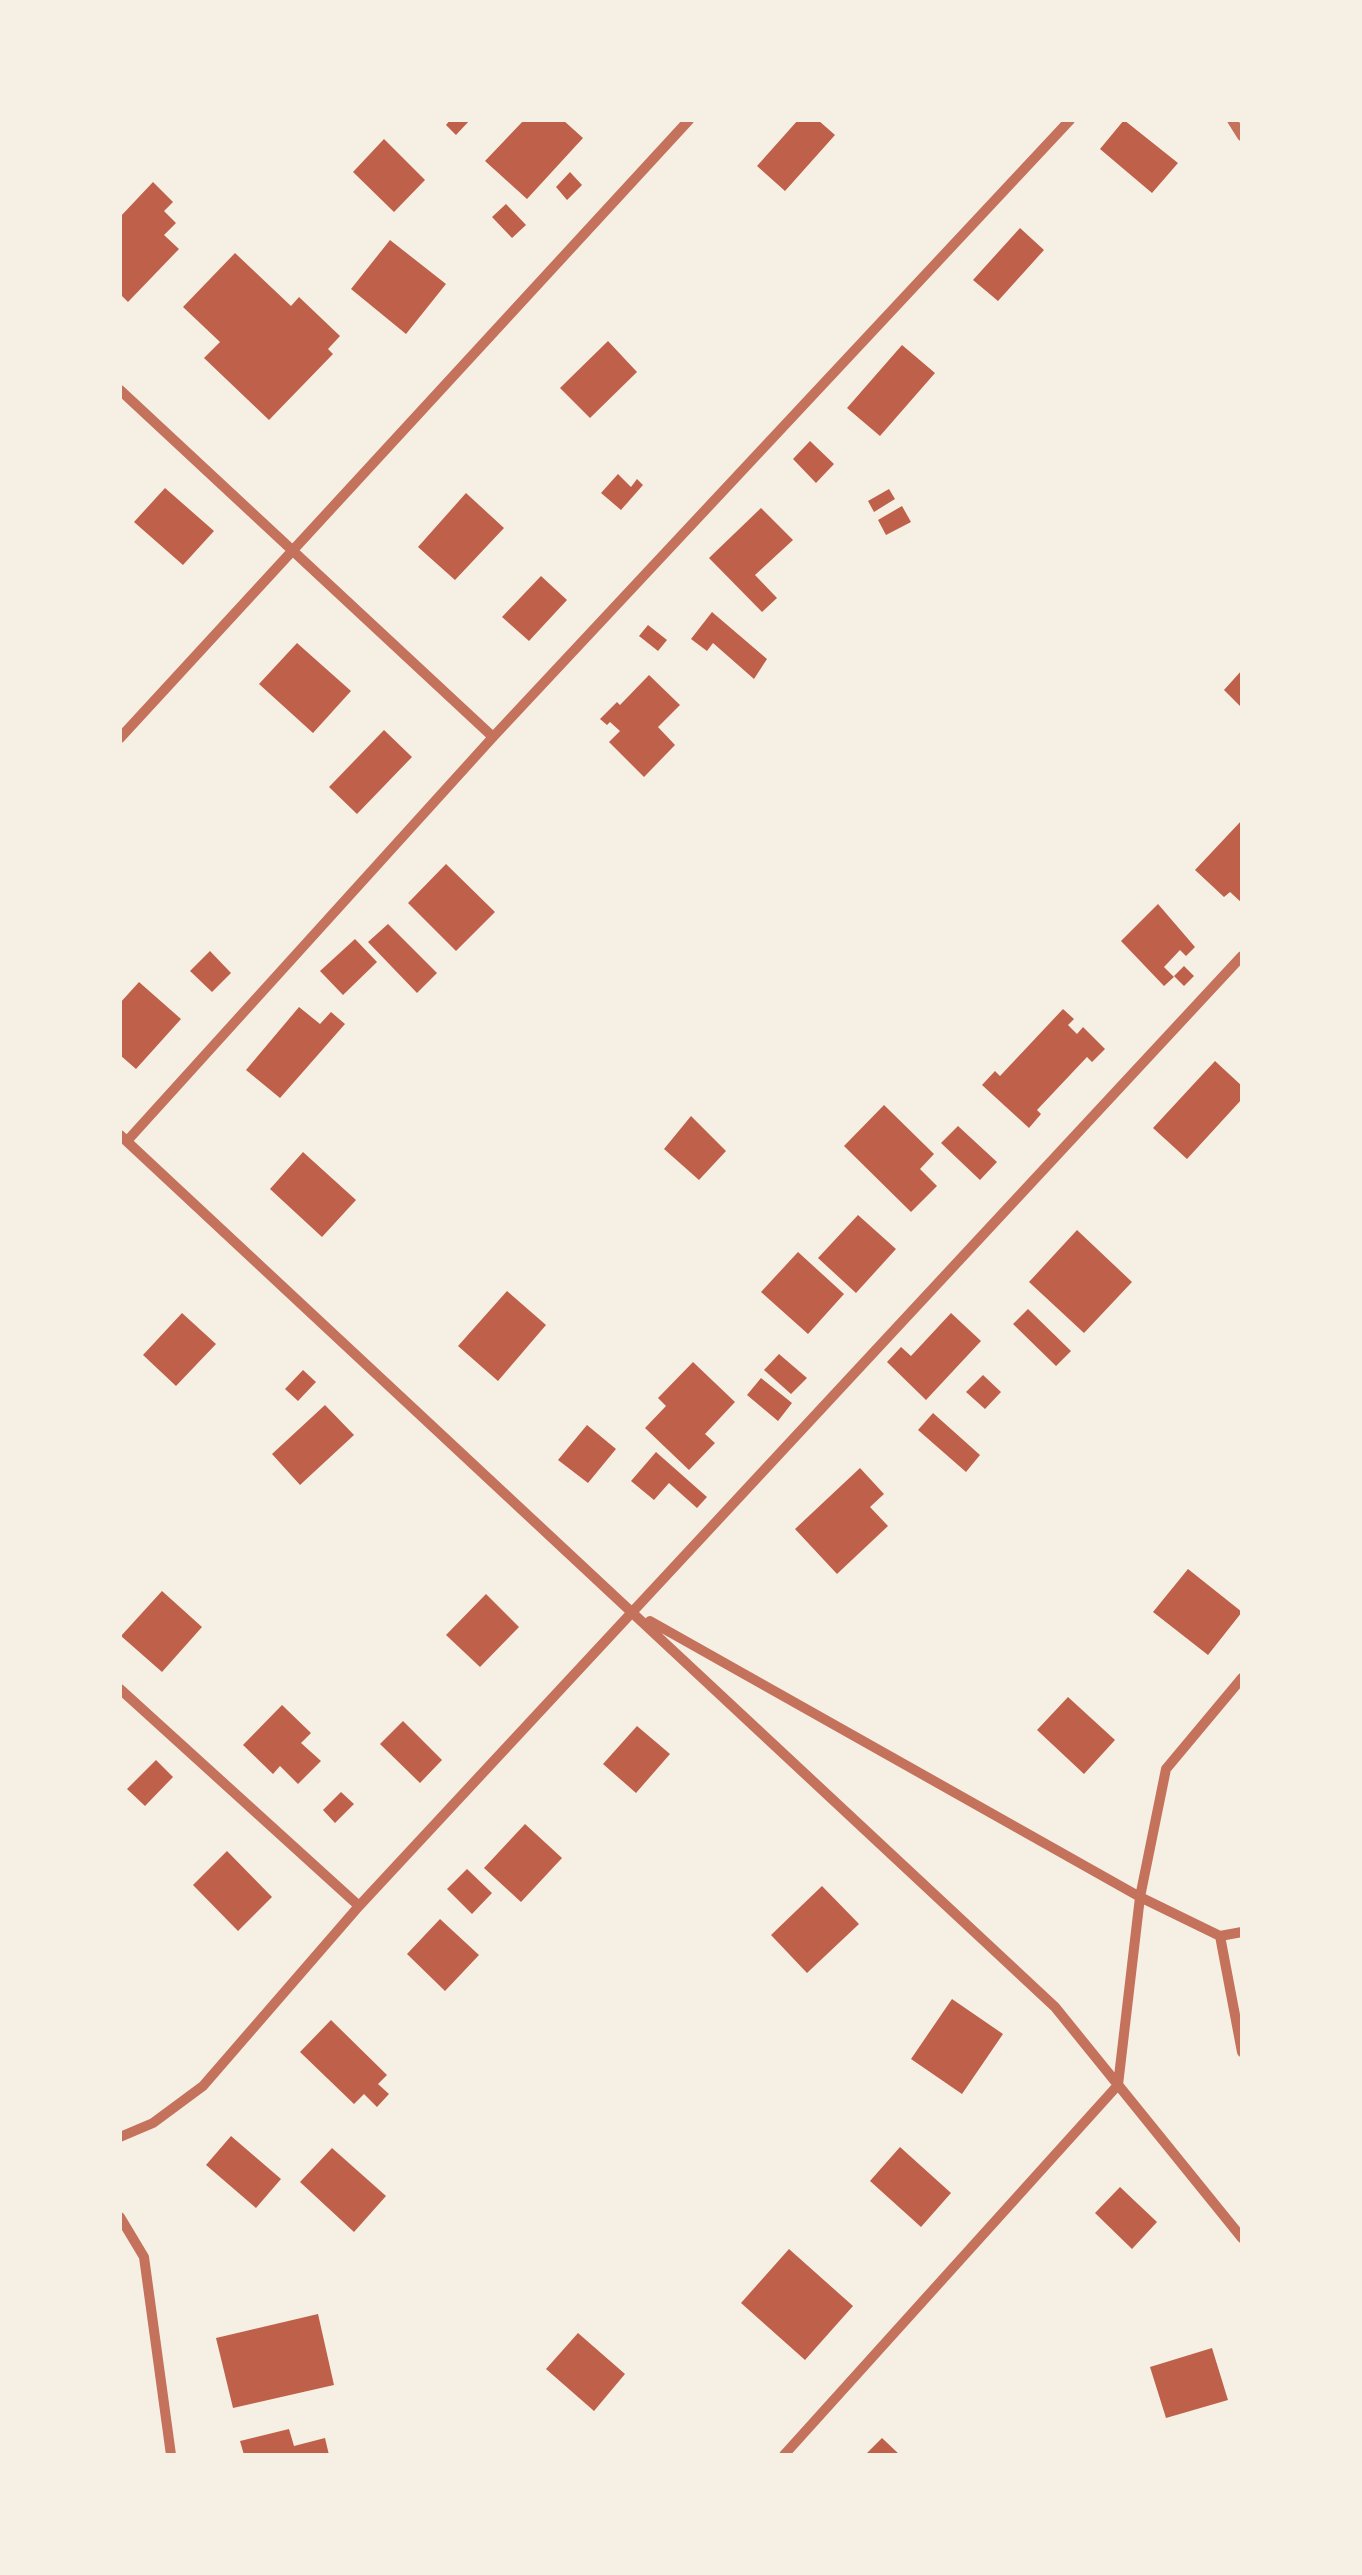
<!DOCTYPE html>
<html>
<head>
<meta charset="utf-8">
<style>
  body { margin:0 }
  #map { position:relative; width:1362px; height:2575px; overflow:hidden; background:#f6efe4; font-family:"Alegreya Sans",sans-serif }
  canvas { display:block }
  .frame { position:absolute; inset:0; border:122px solid #f6efe4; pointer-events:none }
</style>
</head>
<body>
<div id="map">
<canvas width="1362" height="2575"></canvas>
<div class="frame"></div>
</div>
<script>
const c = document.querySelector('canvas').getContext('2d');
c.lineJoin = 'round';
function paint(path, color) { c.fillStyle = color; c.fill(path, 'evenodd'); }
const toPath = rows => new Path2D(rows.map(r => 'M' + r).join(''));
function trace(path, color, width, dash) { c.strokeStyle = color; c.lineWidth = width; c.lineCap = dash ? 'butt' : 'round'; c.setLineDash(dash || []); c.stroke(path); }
paint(toPath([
  [450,120,470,120,456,135,446,125],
  [524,120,563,120,583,138,527,199,485,161],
  [798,120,818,120,835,135,785,191,757,166],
  [1124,120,1178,163,1152,193,1100,149],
  [384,139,425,180,394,212,353,172],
  [570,172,582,185,567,200,556,187],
  [153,182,173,202,164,211,176,223,164,235,179,249,128,302,120,294,120,217],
  [506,204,526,225,512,238,492,217],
  [1020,228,1044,250,998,301,973,280],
  [390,240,446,284,406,334,351,289],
  [235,253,291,306,299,297,340,336,328,349,333,354,269,420,204,358,220,342,183,307],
  [608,341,637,372,590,418,560,388],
  [902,345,935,373,880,436,847,408],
  [810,441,834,464,816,483,793,459],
  [618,474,631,487,637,479,643,485,621,510,601,493],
  [165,488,214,531,183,565,134,522],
  [889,489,895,499,874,512,868,501],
  [466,493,504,528,455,580,418,547],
  [902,506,911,522,886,535,878,520],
  [761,508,793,540,755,575,777,598,762,612,709,558],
  [541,576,567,600,529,641,502,617],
  [712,612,767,659,754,679,713,643,707,651,691,639],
  [648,625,667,640,658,651,639,636],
  [297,643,351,691,313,733,259,684],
  [1242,670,1242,708,1224,690],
  [649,675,680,705,658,727,675,745,644,777,609,742,620,731,610,722,607,725,600,719,617,702,620,705],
  [384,730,412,757,357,814,329,787],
  [1242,820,1242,903,1230,892,1224,897,1195,870],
  [446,864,495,912,456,951,408,903],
  [1158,904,1195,947,1186,956,1180,950,1164,967,1174,977,1164,986,1121,941],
  [388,924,437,973,417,993,368,942],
  [355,939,377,962,343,995,320,971],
  [210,951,231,973,212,992,190,971],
  [1184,966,1194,976,1184,986,1174,976],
  [139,982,181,1019,136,1069,120,1055,120,1003],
  [299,1007,320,1024,331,1012,345,1024,280,1098,246,1070],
  [1063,1009,1074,1019,1068,1025,1077,1034,1083,1027,1105,1049,1092,1062,1087,1057,1037,1110,1041,1114,1029,1128,982,1085,995,1071,1000,1076],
  [1215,1061,1242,1086,1242,1099,1187,1159,1153,1128],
  [884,1105,934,1154,920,1169,937,1186,911,1212,844,1146],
  [691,1116,726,1151,699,1180,664,1149],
  [958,1126,997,1162,980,1180,941,1143],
  [303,1152,356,1200,322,1237,270,1189],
  [858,1215,896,1249,856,1293,818,1258],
  [1077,1230,1132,1282,1084,1333,1029,1282],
  [798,1252,844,1294,808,1334,761,1292],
  [507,1291,546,1325,498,1381,458,1346],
  [1028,1309,1071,1351,1056,1366,1013,1324],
  [182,1313,216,1344,176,1386,143,1355],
  [951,1313,981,1341,926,1400,887,1362,901,1347,911,1356],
  [779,1354,807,1378,791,1394,764,1370],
  [693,1362,735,1402,705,1434,715,1443,689,1470,645,1428,666,1406,658,1398],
  [303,1370,316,1382,298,1401,285,1389],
  [983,1375,1001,1392,985,1409,966,1392],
  [761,1378,792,1403,778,1421,747,1395],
  [325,1405,354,1435,300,1485,272,1454],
  [933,1413,980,1455,966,1472,918,1430],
  [587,1425,616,1449,588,1483,558,1460],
  [656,1452,707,1497,697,1508,669,1483,654,1500,631,1481],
  [860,1468,884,1494,870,1507,888,1526,837,1574,795,1529],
  [1188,1569,1242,1612,1208,1655,1153,1612],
  [162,1591,202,1627,162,1672,121,1636],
  [486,1594,519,1627,480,1667,446,1635],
  [1068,1697,1115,1740,1084,1774,1037,1730],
  [282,1705,311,1733,301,1743,321,1761,298,1784,280,1766,273,1774,243,1745],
  [403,1721,442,1760,420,1783,380,1744],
  [637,1726,670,1754,636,1793,603,1764],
  [156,1760,173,1777,145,1806,127,1789],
  [341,1792,354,1804,335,1823,323,1810],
  [525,1824,562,1858,521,1902,484,1868],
  [227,1851,272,1897,238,1931,193,1885],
  [467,1869,492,1893,472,1914,447,1889],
  [822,1886,859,1924,807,1973,771,1935],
  [440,1919,479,1955,445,1991,407,1954],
  [952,1999,1003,2034,962,2094,911,2059],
  [331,2020,387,2075,378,2084,389,2094,377,2107,364,2094,354,2104,300,2052],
  [231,2136,281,2179,256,2208,206,2165],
  [900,2147,951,2193,921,2227,870,2181],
  [332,2148,386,2196,354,2232,300,2182],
  [1120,2187,1157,2222,1132,2249,1095,2213],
  [789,2249,853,2306,805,2360,741,2303],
  [318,2314,334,2385,233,2408,216,2338],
  [578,2333,625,2374,594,2411,546,2369],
  [1212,2348,1228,2400,1166,2418,1150,2367],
  [289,2429,294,2446,325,2438,329,2455,244,2455,240,2441],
  [882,2438,900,2455,865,2455]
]), '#bf614a');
trace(toPath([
  [1232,120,1242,136],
  [120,390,493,737],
  [120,738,689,120],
  [120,1135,1055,2007,1242,2238],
  [127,1141,493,737,1070,120],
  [650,1621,1140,1897,1220,1936,1242,1932],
  [120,1689,359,1906],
  [1220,1936,1242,2052],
  [120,2137,153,2123,203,2086,359,1906,1242,956],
  [120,2217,144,2257,171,2455],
  [784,2455,1118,2085,1140,1897,1166,1769,1242,1678]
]), '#c5725c', 10);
</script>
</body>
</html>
